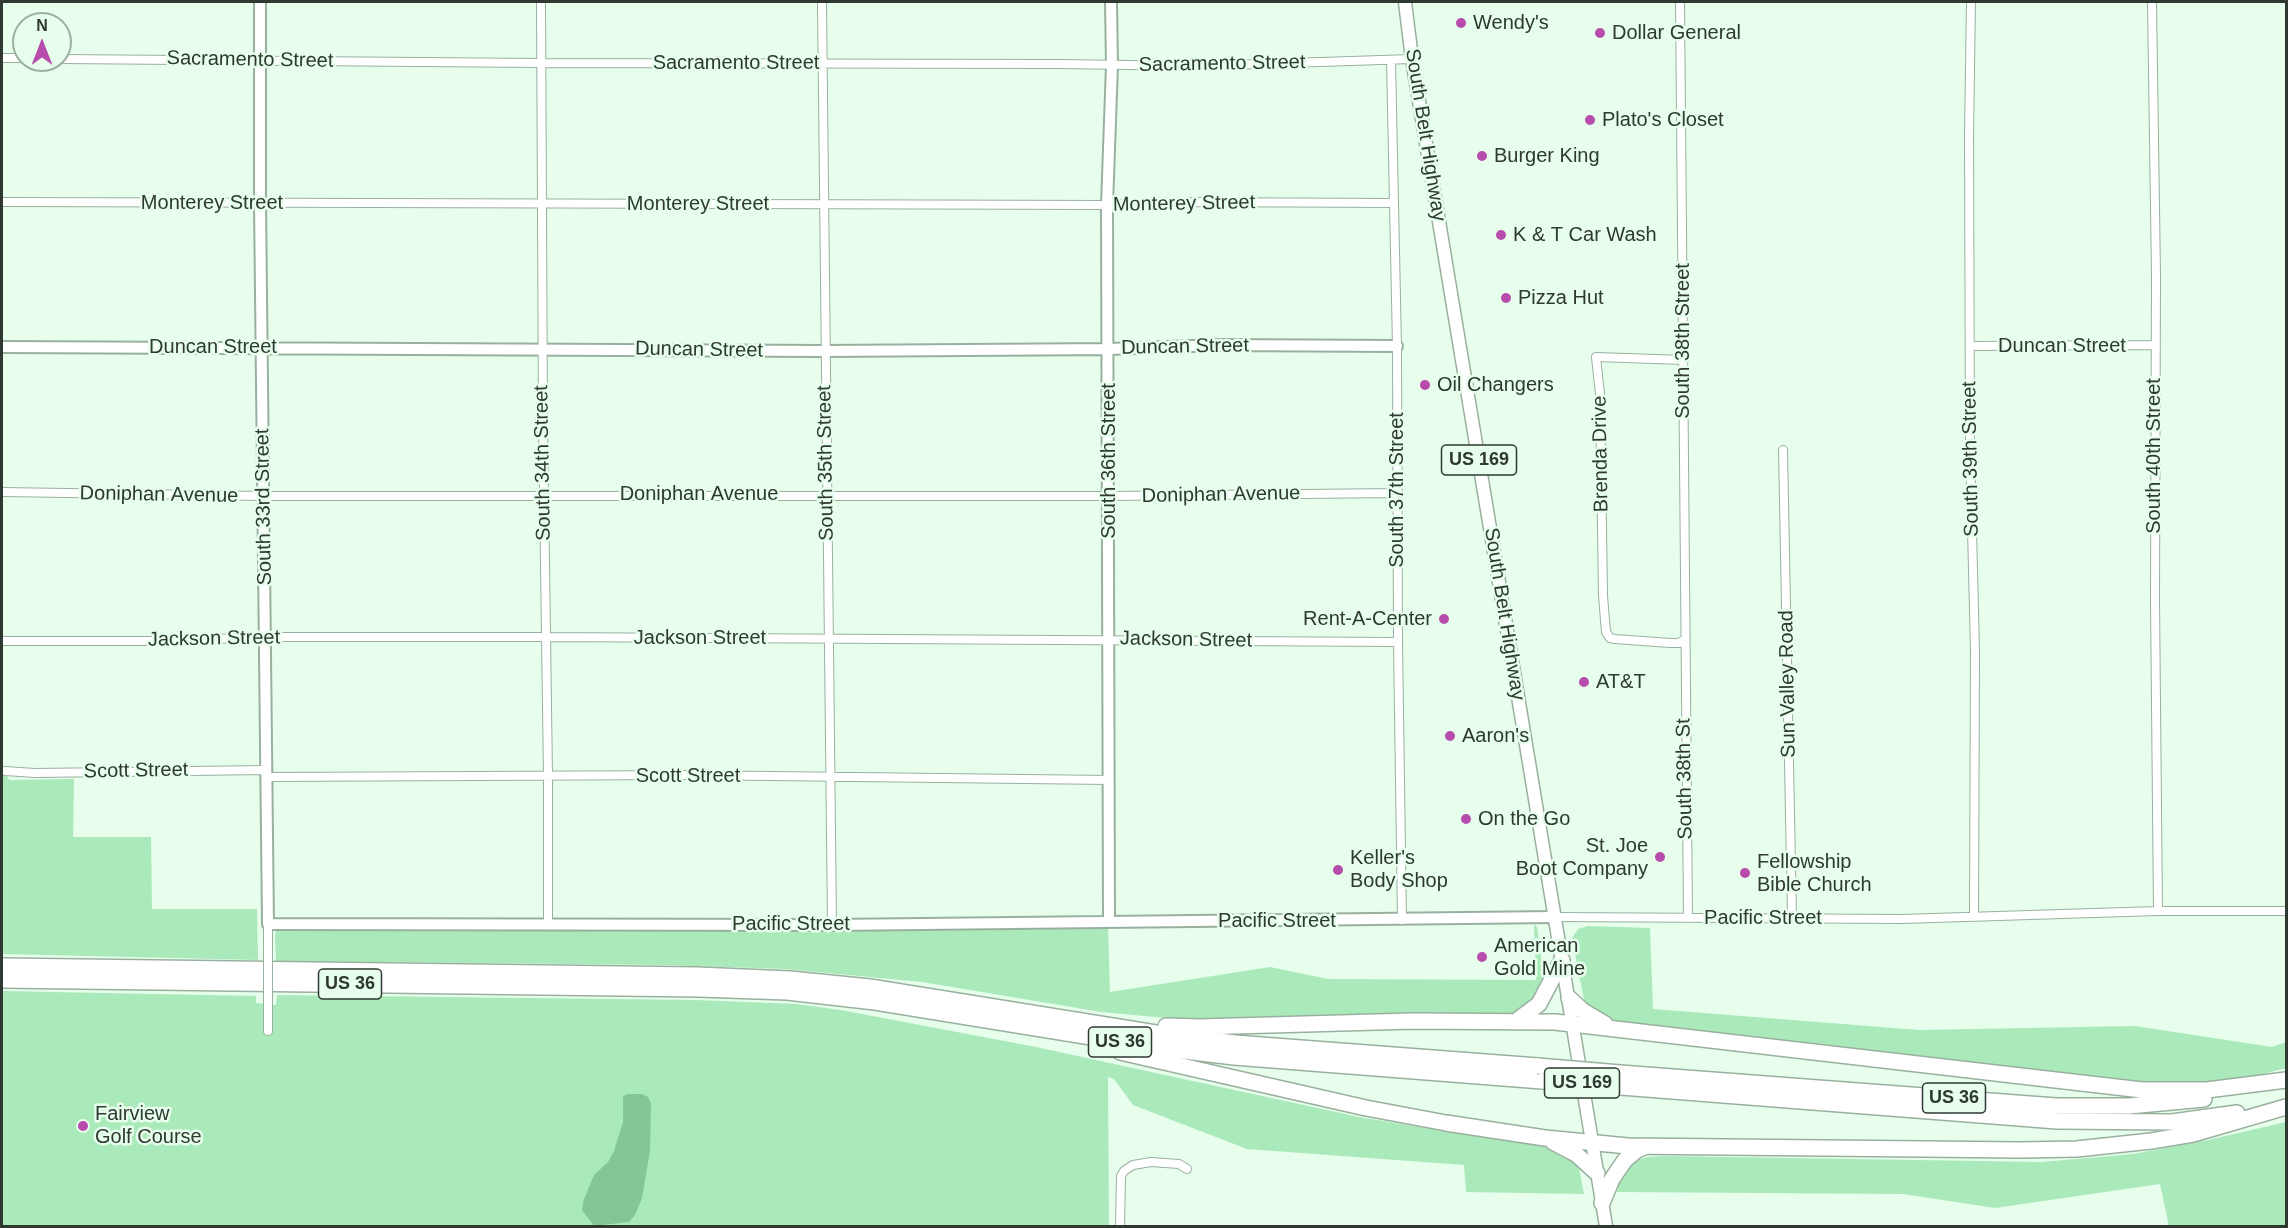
<!DOCTYPE html>
<html>
<head>
<meta charset="utf-8">
<style>
  body { margin:0 }
  #map { position:relative; width:2288px; height:1228px; overflow:hidden; background:#e6feeb; font-family:Arial,sans-serif }
  canvas { display:block }
  .frame { position:absolute; inset:0; border:3px solid #2f3831; pointer-events:none }
  .north { position:absolute; left:12px; top:12px; width:60px; height:60px; box-sizing:border-box; background:#e6feeb; border:2px solid #9dafa1; border-radius:50%; rotate:0deg; font-size:16px; font-weight:700; line-height:24px; text-align:center; color:#2f3831 }
  .north::after { content:''; display:block; margin:auto; width:21px; height:27px; background:#b74cac; clip-path:polygon(50% 0,100% 100%,50% 72%,0 100%) }
</style>
</head>
<body>
<div id="map">
<canvas width="2288" height="1228"></canvas>
<div class="frame"></div>
<div class="north">N</div>
</div>
<script>
const c = document.querySelector('canvas').getContext('2d');
c.lineJoin = 'round';
function paint(path, color) { c.fillStyle = color; c.fill(path, 'evenodd'); }
const toPath = rows => new Path2D(rows.map(r => 'M' + r).join(''));
function trace(path, color, width, dash) { c.strokeStyle = color; c.lineWidth = width; c.lineCap = dash ? 'butt' : 'round'; c.setLineDash(dash || []); c.stroke(path); }
function write(font, color, halo, rows, align = 'center') {
  c.font = font + ' Arial,sans-serif'; c.lineWidth = 5; c.setLineDash([]); c.textBaseline = 'middle'; c.strokeStyle = halo; c.fillStyle = color; for (const [text, x, y, turn = 0] of rows) {
    c.save(); c.translate(x, y); c.rotate((+turn || 0) * Math.PI / 180); c.textAlign = isNaN(turn) ? turn : align; if (halo) c.strokeText(text, 0, 0); c.fillText(text, 0, 0); c.restore();
  }
}
paint(toPath([
  [2,771,10,780,74,779,73,837,151,837,152,909,257,909,258,960,2,954],
  [1534,924,1537,927,1543,969,1542,987,1539,996,1514,1015,1302,1016,1188,1020,1101,1012,922,982,785,969,666,965,276,961,275,936,276,931,281,929,1108,927,1110,992,1270,967,1328,979,1536,980],
  [1588,926,1650,928,1653,1009,1919,1030,2135,1026,2272,1047,2286,1042,2286,1068,2260,1075,2201,1082,2151,1084,1608,1020,1585,1005,1572,938,1578,929],
  [2,991,256,996,256,1003,276,1005,277,995,696,1000,796,1004,841,1010,1036,1047,1359,1117,1455,1133,1546,1145,1575,1158,1579,1168,1584,1194,1466,1192,1464,1165,1247,1149,1133,1105,1114,1079,1108,1077,1109,1226,2,1226],
  [2286,1122,2286,1226,2169,1226,2160,1184,1995,1208,1903,1194,1617,1192,1620,1179,1632,1162,1647,1157,1663,1156,2042,1162,2133,1154,2208,1140]
]), '#aaeaba');
paint(toPath([
  [628,1094,642,1094,648,1097,651,1103,650,1151,642,1198,635,1215,629,1222,594,1226,582,1210,584,1199,594,1175,608,1162,614,1151,623,1122,623,1096]
]), '#83c795');
const minor = toPath([
  [541,2,543,422,548,776,548,924],
  [822,2,832,925],
  [1680,2,1688,918],
  [1971,2,1969,135,1970,448,1975,651,1974,916],
  [2152,2,2156,276,2155,600,2158,911],
  [2,58,24,58],
  [60,59,541,63,1057,64,1198,66,1412,59],
  [1391,60,1397,346,1398,642,1402,920],
  [2,202,1107,205,1182,202,1394,203],
  [1970,346,2154,345],
  [1684,360,1596,357,1600,394,1603,596,1606,632,1610,638,1615,639,1670,643,1679,643,1684,640],
  [1783,450,1792,918],
  [2,492,263,496,1109,496,1397,493],
  [2,641,164,641,265,637,545,637,1398,642],
  [5,771,35,773,267,770],
  [267,777,686,775,1109,780],
  [1555,917,1902,919,2158,911,2286,911],
  [268,940,268,924],
  [268,1013,268,1031],
  [1120,1226,1121,1176,1124,1171,1133,1165,1151,1162,1179,1164,1187,1169]
]);
const tertiary = toPath([
  [260,2,260,203,268,924,832,925,1555,917],
  [2,347,824,351,1109,349,1220,345,1397,346],
  [1109,921,1107,205,1112,65,1111,2]
]);
const primary = toPath([
  [1405,2,1412,59,1606,1226]
]);
const motorway = toPath([
  [2,966,697,975,790,979,870,987,1162,1034,1235,1043,1538,1066],
  [2,980,699,989,787,992,875,1002,1159,1048,1234,1057,1542,1081],
  [1569,998,1583,1011,1605,1024],
  [1515,1022,1539,1004,1562,960],
  [1166,1026,1199,1027,1412,1021,1555,1022,2142,1090,2207,1090,2286,1080],
  [1120,1052,1366,1108,1446,1123,1545,1138,1628,1146,2021,1150,2077,1149,2151,1141,2193,1134,2286,1107],
  [1620,1073,2056,1106,2129,1106,2204,1099],
  [1621,1087,2057,1121,2172,1122,2237,1113],
  [1553,1142,1576,1154,1597,1173],
  [1602,1203,1612,1179,1625,1160,1637,1150,1647,1146]
]);
trace(minor, '#9ab09f', 10);
trace(tertiary, '#9ab09f', 14);
trace(primary, '#9ab09f', 15);
trace(motorway, '#9ab09f', 18);
trace(minor, '#fff', 8);
trace(tertiary, '#fff', 10);
trace(primary, '#fff', 12);
trace(motorway, '#fff', 15);
const minorBridge = toPath([
  [268,940,268,1013]
]);
const motorwayBridge = toPath([
  [1538,1066,1620,1073],
  [1542,1081,1621,1087]
]);
trace(minorBridge, '#9ab09f', 10, []);
trace(motorwayBridge, '#9ab09f', 18, []);
trace(minorBridge, '#fff', 8);
trace(motorwayBridge, '#fff', 15);
for (const [x, y, r, color] of [
  [1461,23,6,"#b74cac"],
  [1600,33,6,"#b74cac"],
  [1590,120,6,"#b74cac"],
  [1482,156,6,"#b74cac"],
  [1501,235,6,"#b74cac"],
  [1506,298,6,"#b74cac"],
  [1425,385,6,"#b74cac"],
  [1444,619,6,"#b74cac"],
  [1584,682,6,"#b74cac"],
  [1450,736,6,"#b74cac"],
  [1466,819,6,"#b74cac"],
  [1660,857,6,"#b74cac"],
  [1338,870,6,"#b74cac"],
  [1745,873,6,"#b74cac"],
  [1482,957,6,"#b74cac"],
  [83,1126,6,"#b74cac"]
]) { const dot = new Path2D(); dot.arc(x, y, r, 0, 2 * Math.PI); c.fillStyle = color; c.fill(dot); trace(dot, '#e6feeb', 2); }
for (const [x, y, w] of [
  [1479,460,75],
  [350,984,63],
  [1120,1042,63],
  [1582,1083,75],
  [1954,1098,63]
]) { const box = new Path2D(); box.roundRect(x - w / 2, y - 15, w, 30, 4.5); c.fillStyle = '#e6feeb'; c.fill(box); trace(box, '#2f3831', 1.5); }
write('bold 18px', '#2f3831', null, [
  ["US 169",1479,460],
  ["US 36",350,984],
  ["US 36",1120,1042],
  ["US 169",1582,1083],
  ["US 36",1954,1098]
]);
write('20px', '#2f3831', '#e6feeb', [
  ["Wendy's",1473,23],
  ["Dollar General",1612,33],
  ["Plato's Closet",1602,120],
  ["Burger King",1494,156],
  ["K & T Car Wash",1513,235],
  ["Pizza Hut",1518,298],
  ["Oil Changers",1437,385],
  ["Rent-A-Center",1432,619,"right"],
  ["AT&T",1596,682],
  ["Aaron's",1462,736],
  ["On the Go",1478,819],
  ["St. Joe",1648,846,"right"],
  ["Boot Company",1648,869,"right"],
  ["Keller's",1350,858],
  ["Body Shop",1350,881],
  ["Fellowship",1757,862],
  ["Bible Church",1757,885],
  ["American",1494,946],
  ["Gold Mine",1494,969],
  ["Fairview",95,1114],
  ["Golf Course",95,1137]
], 'left');
write('20px', '#2f3831', '#e6feeb', [
  ["Sacramento Street",250,60,1],
  ["Sacramento Street",736,63],
  ["Sacramento Street",1222,64,-1],
  ["South Belt Highway",1425,135,81],
  ["Monterey Street",212,203],
  ["Monterey Street",698,204],
  ["Monterey Street",1184,204,-1],
  ["South 38th Street",1683,341,-90],
  ["Duncan Street",2062,346],
  ["Duncan Street",213,347],
  ["Duncan Street",1185,347,-1],
  ["Duncan Street",699,350,1],
  ["Brenda Drive",1601,454,-91],
  ["South 40th Street",2154,456,-90],
  ["South 39th Street",1971,459,-91],
  ["South 36th Street",1109,461,-90],
  ["South 34th Street",543,463,-91],
  ["South 35th Street",826,463,-91],
  ["South 37th Street",1397,490,-90],
  ["Doniphan Avenue",699,494],
  ["Doniphan Avenue",159,495,1],
  ["Doniphan Avenue",1221,495,-1],
  ["South 33rd Street",264,507,-91],
  ["South Belt Highway",1504,614,81],
  ["Jackson Street",700,638],
  ["Jackson Street",214,639,-1],
  ["Jackson Street",1186,640,1],
  ["Sun Valley Road",1788,684,-91],
  ["Scott Street",136,771,-1],
  ["Scott Street",688,776],
  ["South 38th St",1685,779,-91],
  ["Pacific Street",1763,918],
  ["Pacific Street",1277,921],
  ["Pacific Street",791,924]
]);
</script>
</body>
</html>
